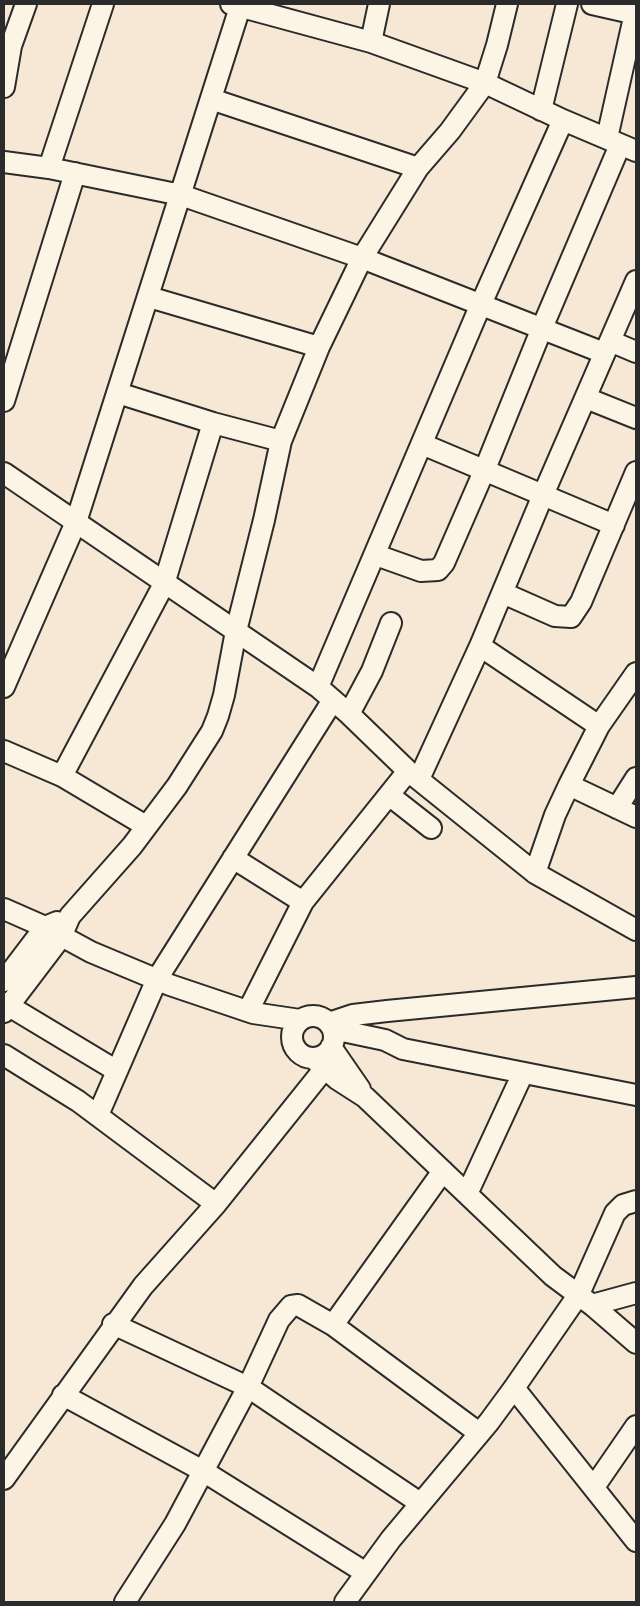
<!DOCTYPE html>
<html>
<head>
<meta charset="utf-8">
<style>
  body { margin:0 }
  #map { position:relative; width:640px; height:1606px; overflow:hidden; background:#f7e8d5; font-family:Dekko,sans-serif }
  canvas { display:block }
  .frame { position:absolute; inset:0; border:5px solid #2b2b2b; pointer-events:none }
</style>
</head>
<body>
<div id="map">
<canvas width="640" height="1606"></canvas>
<div class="frame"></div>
</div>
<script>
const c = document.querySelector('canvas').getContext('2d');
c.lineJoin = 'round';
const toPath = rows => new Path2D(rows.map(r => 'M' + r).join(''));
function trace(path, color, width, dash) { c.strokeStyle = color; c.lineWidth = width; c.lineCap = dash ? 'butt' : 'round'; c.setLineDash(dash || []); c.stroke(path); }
const minor = toPath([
  [231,4,371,42,485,83,563,120,636,151],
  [592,4,636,14],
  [371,42,379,4],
  [4,87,11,46,26,4],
  [211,99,418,168],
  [541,110,567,4],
  [607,138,635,13],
  [4,162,49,168,181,195,362,258,604,353],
  [49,168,103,4],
  [149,297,319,347],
  [610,341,636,352],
  [118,393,213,423,281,441],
  [586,398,636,418],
  [4,401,75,173],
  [422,444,614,525],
  [4,473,318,687,349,714,408,771,535,873,636,930],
  [376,555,421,571,438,570,444,563,485,469,542,328,620,145],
  [503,593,555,616,571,617,581,602,636,472],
  [480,646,599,726],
  [4,687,76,522,241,4],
  [318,687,481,304,563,120],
  [349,714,372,671,391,623],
  [4,751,62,776,146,826],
  [62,776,164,584,213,423],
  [419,779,480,646,543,495,636,281],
  [569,785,636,817],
  [389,795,431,828],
  [617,808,636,778],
  [233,858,303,902],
  [535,873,555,815,569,785,599,726,636,673],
  [4,909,45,927,91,952,170,985,253,1013,300,1020],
  [4,981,45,927,57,922],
  [4,1003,117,1071],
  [248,1011,303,902,408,771],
  [4,1012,61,937,70,916,132,846,177,786,212,731,218,716,224,695,236,631,264,520,281,441,319,347,362,258,418,168,450,131,485,83,497,45,507,4],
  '292 1037a21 21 0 1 1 42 0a21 21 0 1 1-42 0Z',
  [329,1023,353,1015,387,1011,636,987],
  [333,1029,385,1040,403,1049,636,1095],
  [331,1047,360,1089],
  [4,1055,78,1101,216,1204,325,1068],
  [313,1058,337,1079,365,1097,553,1276,592,1305,636,1343],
  [98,1115,157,979,333,700],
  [467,1194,523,1073],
  [592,1305,636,1293],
  [113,1324,248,1387,279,1320,291,1306,298,1305,333,1325,479,1433],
  [333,1325,443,1171],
  [514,1388,636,1541],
  [63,1395,203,1471,366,1573],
  [4,1479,143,1286,216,1204],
  [594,1487,636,1426],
  [125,1602,175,1524,248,1387,420,1503],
  [345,1602,391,1539,489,1422,514,1388,579,1294,615,1213,623,1205,636,1201]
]);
trace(minor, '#2b2b2b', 24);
trace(minor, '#fcf5e5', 20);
</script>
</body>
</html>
